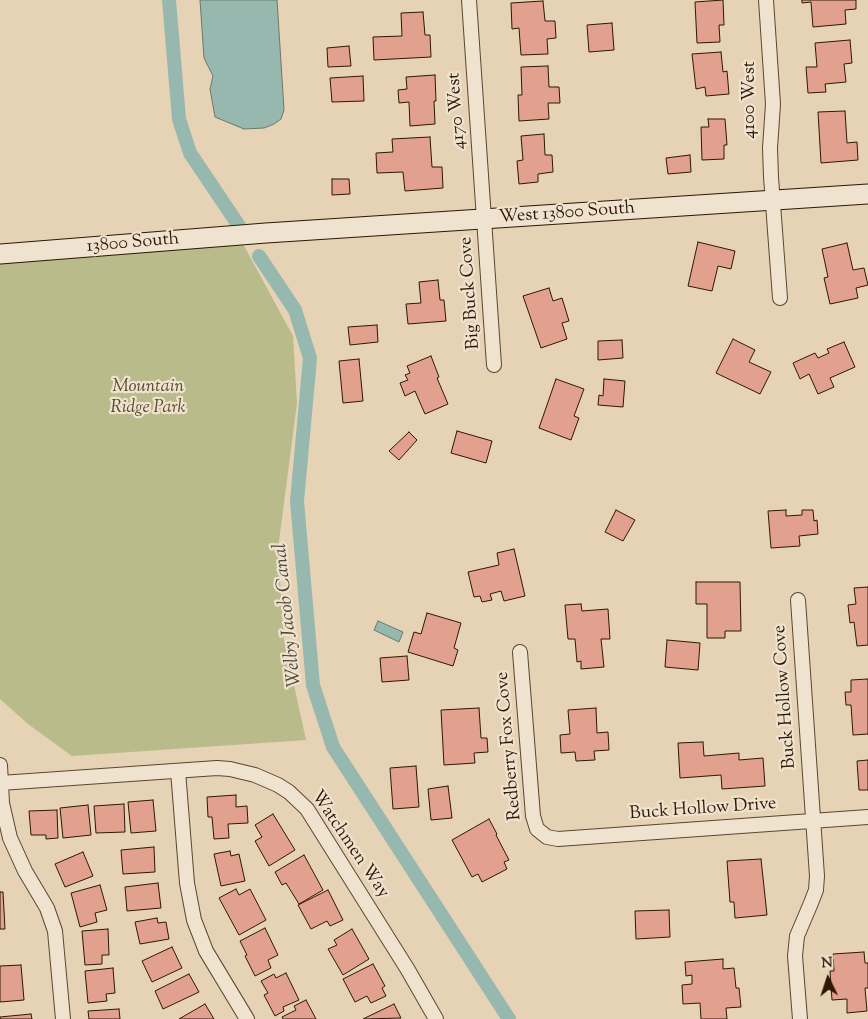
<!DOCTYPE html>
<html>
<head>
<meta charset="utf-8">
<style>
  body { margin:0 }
  #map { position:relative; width:868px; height:1019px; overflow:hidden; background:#e6d2b5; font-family:"Sorts Mill Goudy",serif }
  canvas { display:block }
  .north { position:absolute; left:803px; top:954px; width:50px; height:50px; -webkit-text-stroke:4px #efe2cf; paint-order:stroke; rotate:356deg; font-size:14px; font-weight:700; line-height:20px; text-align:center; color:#2e1704 }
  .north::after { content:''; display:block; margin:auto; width:18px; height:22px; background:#2e1704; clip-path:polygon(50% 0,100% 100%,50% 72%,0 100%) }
</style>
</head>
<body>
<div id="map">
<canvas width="868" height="1019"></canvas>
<div class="north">N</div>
</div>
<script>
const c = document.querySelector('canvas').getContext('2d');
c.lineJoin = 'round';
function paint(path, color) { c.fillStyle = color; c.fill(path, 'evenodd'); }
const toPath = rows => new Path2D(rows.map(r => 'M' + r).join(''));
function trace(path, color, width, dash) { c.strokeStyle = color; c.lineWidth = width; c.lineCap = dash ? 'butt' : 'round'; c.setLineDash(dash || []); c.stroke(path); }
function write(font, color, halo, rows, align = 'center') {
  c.font = font + ' "Sorts Mill Goudy",serif'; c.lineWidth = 4.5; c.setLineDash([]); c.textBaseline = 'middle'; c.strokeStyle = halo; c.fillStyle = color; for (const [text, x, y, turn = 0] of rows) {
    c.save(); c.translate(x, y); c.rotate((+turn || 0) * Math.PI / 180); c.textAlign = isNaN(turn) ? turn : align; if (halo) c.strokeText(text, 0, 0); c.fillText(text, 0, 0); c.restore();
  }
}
paint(toPath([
  [243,244,293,336,297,403,278,549,284,640,306,740,72,756,28,724,0,699,0,261]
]), '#b9bb8a');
const water = toPath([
  [200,0,277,0,284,110,281,119,274,124,264,128,244,129,215,117,210,89,213,76,204,58,200,0],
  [378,621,403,632,399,642,374,630,378,621]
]);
paint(water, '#96b8ae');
trace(water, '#6c786a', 1);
trace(toPath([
  [169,0,179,119,190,153,239,226],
  [259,256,295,310,310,358,297,501,313,685,333,747,509,1019]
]), '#96b8ae', 14);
const building = toPath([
  [723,0,724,25,719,25,720,42,697,43,695,2,723,0],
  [802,0,856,0,856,9,845,10,846,24,813,27,811,2,802,3,802,0],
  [543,1,545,21,555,21,556,38,547,39,548,54,521,55,519,28,512,29,511,3,543,1],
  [423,12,425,35,430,35,431,57,374,60,373,37,402,36,401,13,423,12],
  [612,23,614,50,589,52,587,25,612,23],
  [850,40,852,63,844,64,846,82,825,84,826,92,808,93,806,67,817,67,815,43,850,40],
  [349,46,351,66,328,67,327,48,349,46],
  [721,52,723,72,727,71,729,94,706,96,705,87,696,89,692,54,721,52],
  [548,66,549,87,559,87,560,103,548,103,549,119,519,121,518,95,522,95,521,67,548,66],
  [435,75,436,101,434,101,435,124,410,126,409,102,399,103,398,90,407,89,406,77,435,75],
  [363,76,364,101,332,102,330,78,363,76],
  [845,111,847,143,857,142,858,160,821,163,818,112,845,111],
  [708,119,725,119,727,145,724,145,724,159,702,160,701,127,709,127,708,119],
  [544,134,545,155,552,155,553,172,538,174,538,182,519,184,517,161,523,160,521,136,544,134],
  [430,137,432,167,442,167,443,188,405,191,403,172,377,173,376,153,393,152,392,139,430,137],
  [690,155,691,172,668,174,666,158,690,155],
  [332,179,349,179,350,194,332,195,332,179],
  [698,242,735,251,731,269,718,266,712,291,688,286,698,242],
  [847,243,853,270,864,268,868,285,856,288,858,298,830,304,824,278,828,277,822,249,847,243],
  [438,280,440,300,444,300,446,321,408,324,406,304,421,303,419,282,438,280],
  [549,288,553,301,562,298,569,321,562,323,567,339,541,348,523,296,549,288],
  [377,325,378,342,350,345,348,327,377,325],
  [733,339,755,350,749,362,771,372,760,394,716,373,733,339],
  [622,340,623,358,598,360,598,341,622,340],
  [844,342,855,367,830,378,834,387,818,394,809,374,800,379,793,363,815,353,818,358,829,353,827,349,844,342],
  [431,356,439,377,437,378,448,404,425,414,415,391,405,396,400,383,408,380,405,375,410,373,407,366,431,356],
  [359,359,363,401,343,403,339,361,359,359],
  [556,379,584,389,574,416,579,418,571,440,539,428,556,379],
  [604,379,625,381,623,407,598,405,599,395,603,396,604,379],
  [457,431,492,441,486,463,451,453,457,431],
  [409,432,417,440,399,460,389,451,409,432],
  [616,510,635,520,623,541,605,532,616,510],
  [786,510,786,516,802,515,802,510,813,510,814,521,817,520,818,534,799,536,800,546,771,548,768,511,786,510],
  [514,549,525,596,504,601,501,591,490,594,492,600,482,602,480,596,474,597,468,572,499,565,497,553,514,549],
  [696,582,740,582,741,631,725,631,725,638,707,638,707,604,696,604,696,582],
  [868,587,868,645,857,646,854,622,850,623,848,605,856,604,854,588,868,587],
  [581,604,582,611,608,609,610,639,601,639,604,667,581,669,581,661,577,662,575,639,568,639,565,605,581,604],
  [427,613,461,623,454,648,458,650,453,666,408,652,414,632,421,634,427,613],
  [667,640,700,643,698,670,665,667,667,640],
  [407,656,409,680,382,682,380,658,407,656],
  [868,679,868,734,853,735,851,705,846,705,845,692,851,692,851,680,868,679],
  [479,708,481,738,487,738,488,752,474,753,475,763,444,765,441,710,479,708],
  [596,708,597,733,608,732,609,750,594,751,595,760,576,761,575,752,561,753,560,735,570,734,568,710,596,708],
  [703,742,704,756,739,753,739,760,763,758,765,786,722,789,721,775,680,778,678,743,703,742],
  [868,760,868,790,859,790,857,761,868,760],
  [416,766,419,807,393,809,390,768,416,766],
  [448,786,452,818,431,820,428,789,448,786],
  [236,795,236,807,247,806,248,823,228,824,229,838,214,839,212,817,208,817,207,797,236,795],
  [153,800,156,831,131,833,128,802,153,800],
  [124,804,125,832,96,833,94,806,124,804],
  [88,805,91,835,63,838,60,808,88,805],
  [57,810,58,838,46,839,46,835,31,835,29,811,57,810],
  [273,814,295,850,269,866,255,841,262,837,255,825,273,814],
  [489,819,497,834,496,835,509,860,504,862,507,869,482,882,478,874,472,877,452,840,489,819],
  [154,847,155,872,123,874,121,850,154,847],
  [230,851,231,856,239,854,245,881,221,886,214,854,230,851],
  [83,852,93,876,65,887,55,864,83,852],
  [304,855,323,890,299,904,286,883,282,885,275,872,304,855],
  [761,859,767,915,735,918,734,902,730,902,727,861,761,859],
  [158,883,161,908,127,911,125,887,158,883],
  [100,885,107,910,95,913,97,922,80,927,71,893,100,885],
  [236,889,239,895,250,889,266,920,239,935,219,898,236,889],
  [328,890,343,920,330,926,327,921,311,929,298,905,328,890],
  [0,892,3,892,5,929,0,929,0,892],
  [669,910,670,937,636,939,635,911,669,910],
  [157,918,158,923,166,922,169,939,140,944,135,922,157,918],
  [265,928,278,955,268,960,271,968,255,976,245,956,247,955,240,941,265,928],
  [108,929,109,955,102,955,102,964,85,965,82,931,108,929],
  [352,929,369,959,343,975,328,949,337,945,334,940,352,929],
  [172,947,182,968,152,982,142,961,172,947],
  [864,952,865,963,868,963,868,988,865,988,867,1011,847,1013,847,999,832,1000,830,971,834,971,833,954,864,952],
  [723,959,723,969,734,968,736,988,739,988,741,1007,726,1008,727,1019,701,1019,700,1003,683,1004,682,985,692,984,692,975,686,976,685,962,723,959],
  [373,964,385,986,382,988,386,996,371,1003,367,996,355,1002,343,979,373,964],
  [21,965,24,1000,0,1002,0,966,21,965],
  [113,968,115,993,106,994,107,1001,88,1003,85,971,113,968],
  [286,973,299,1000,283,1007,284,1011,275,1016,264,995,268,993,261,981,274,974,276,978,286,973],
  [189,974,199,992,163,1009,155,991,189,974],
  [306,1000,316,1019,283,1019,282,1017,296,1010,294,1006,306,1000],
  [205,1004,214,1019,179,1019,205,1004],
  [394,1004,401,1018,363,1019,394,1004],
  [119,1009,120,1019,89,1019,88,1011,119,1009],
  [31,1014,32,1019,0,1019,0,1017,31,1014]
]);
paint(building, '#e2a18e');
trace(building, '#2e1704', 1);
const street = toPath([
  [469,0,494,365],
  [766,0,773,104,770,148,771,177,780,298],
  [798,600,817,876,816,890,811,903,797,936,795,956,800,1019],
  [520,652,533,816,537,829,547,837,558,839,868,817],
  [0,765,2,803,10,838,25,871,47,908,55,931,63,1019],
  [178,771,187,883,194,920,206,951,247,1019],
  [0,783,217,768,230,769,255,775,278,785,289,792,307,809,408,970,436,1019]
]);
const secondary = toPath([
  [0,254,266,233,868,194]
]);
trace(street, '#5c4630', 16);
trace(secondary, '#2e1704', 21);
trace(street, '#efe2cf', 14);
trace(secondary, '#efe2cf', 19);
write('18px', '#2e1704', '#efe2cf', [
  ["4100 West",751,100,-90],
  ["4170 West",458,111,-94],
  ["West 13800 South",567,214,-4],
  ["13800 South",133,244,-5],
  ["Big Buck Cove",471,293,-94],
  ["Buck Hollow Cove",786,697,-94],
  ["Redberry Fox Cove",510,746,-95],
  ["Buck Hollow Drive",703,810,-4],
  ["Watchmen Way",349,845,56]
]);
write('italic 18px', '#58482c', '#efe2cf', [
  ["Mountain",148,388],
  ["Ridge Park",148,409]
]);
write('italic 19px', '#4d4737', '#efe2cf', [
  ["Welby Jacob Canal",289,615,-96]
]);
</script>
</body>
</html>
